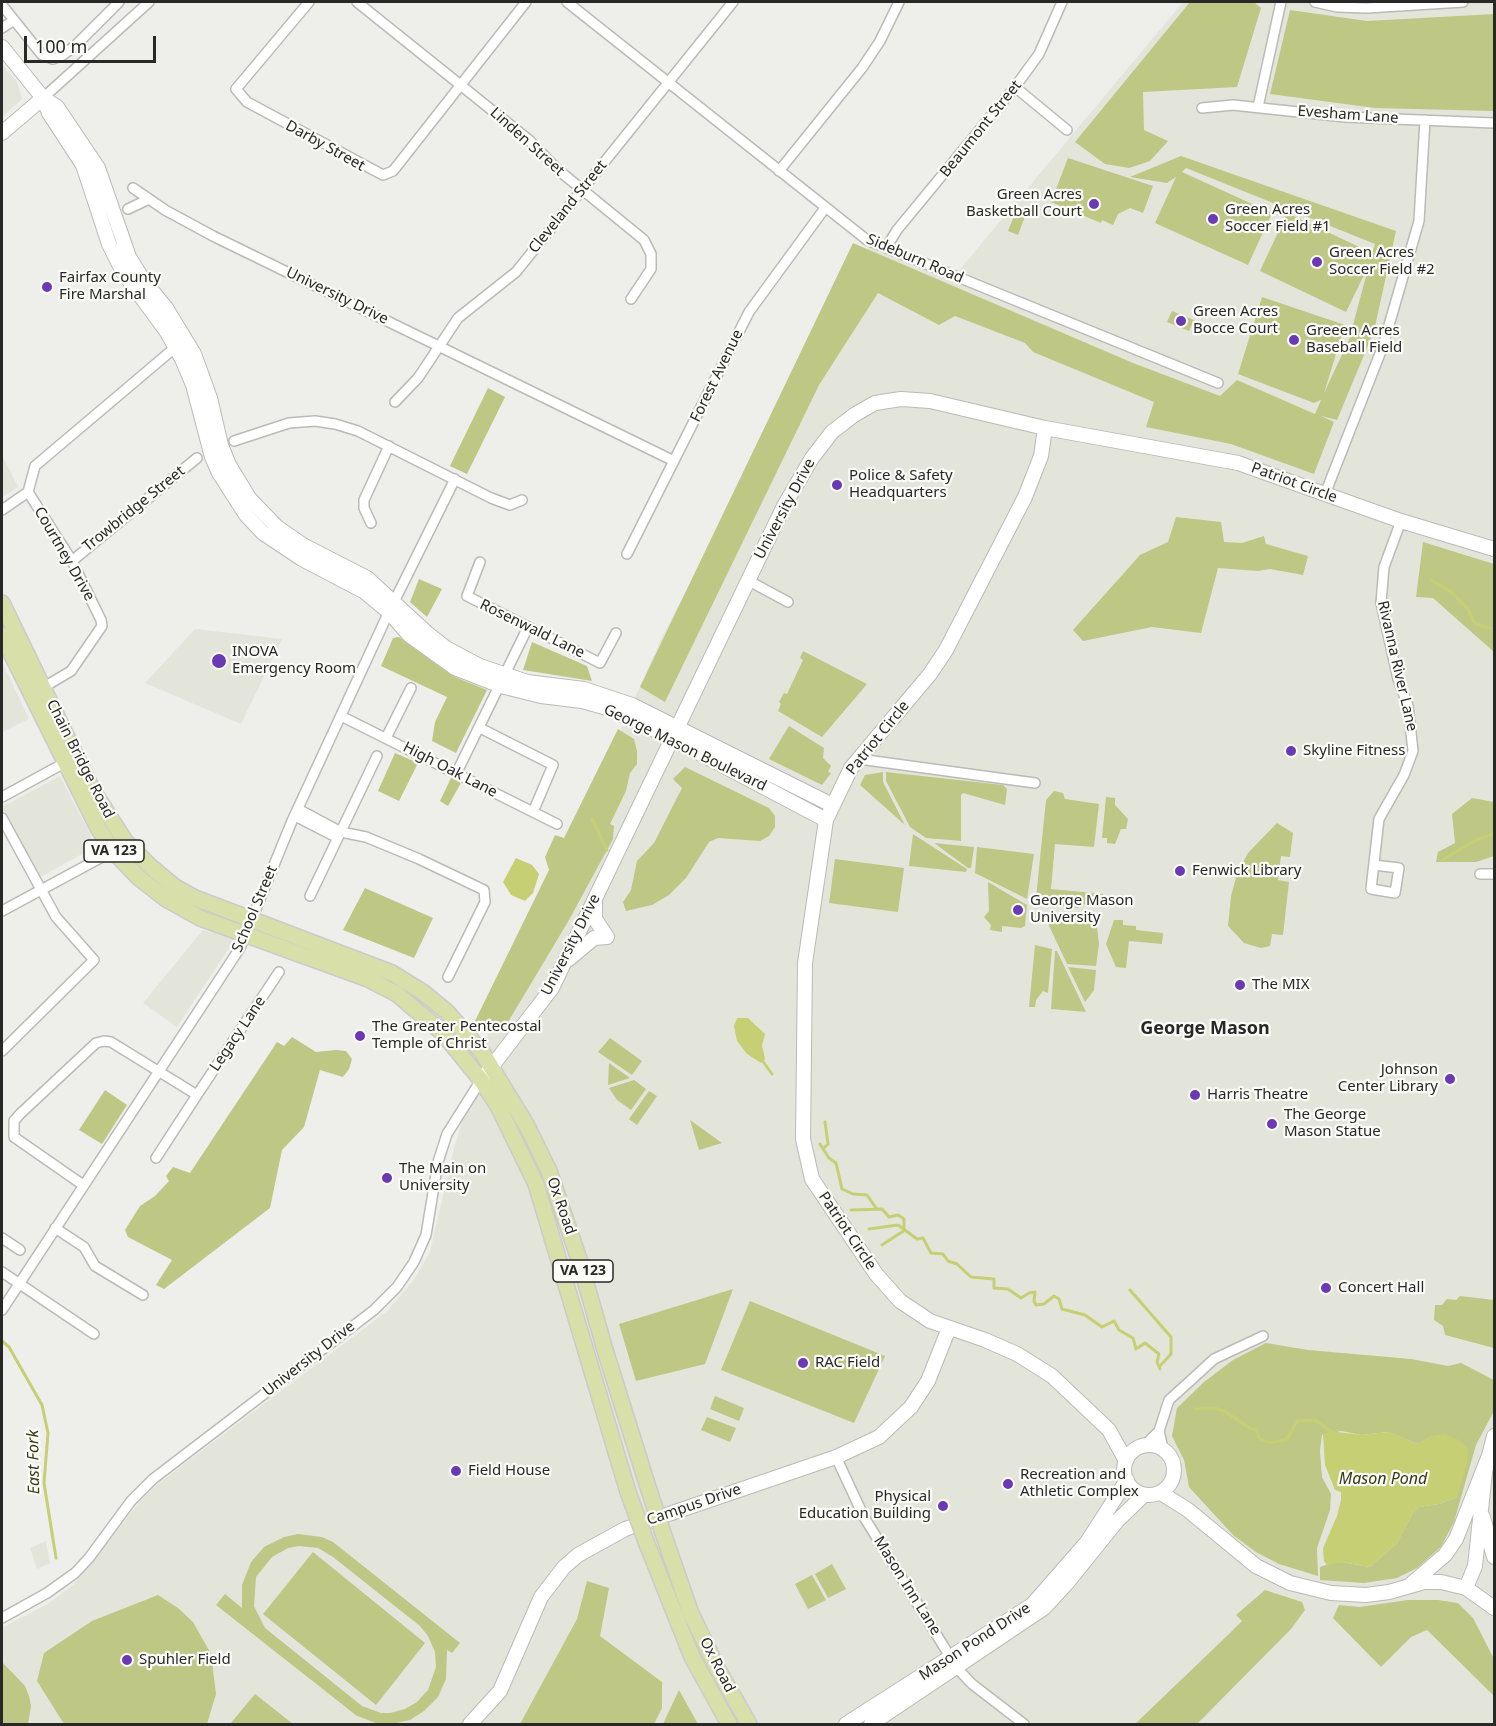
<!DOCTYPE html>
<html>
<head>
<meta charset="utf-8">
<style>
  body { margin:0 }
  #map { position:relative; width:1496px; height:1726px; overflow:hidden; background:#eeeeea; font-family:"Noto Sans",sans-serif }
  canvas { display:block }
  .frame { position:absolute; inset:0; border:3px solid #282827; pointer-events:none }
  .scale { position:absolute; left:24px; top:36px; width:132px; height:27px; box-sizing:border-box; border:3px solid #282827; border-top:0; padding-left:8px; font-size:18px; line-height:21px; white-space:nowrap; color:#282827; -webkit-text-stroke:4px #fbfbf8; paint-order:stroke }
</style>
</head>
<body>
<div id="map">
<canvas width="1496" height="1726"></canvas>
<div class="frame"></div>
<div class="scale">100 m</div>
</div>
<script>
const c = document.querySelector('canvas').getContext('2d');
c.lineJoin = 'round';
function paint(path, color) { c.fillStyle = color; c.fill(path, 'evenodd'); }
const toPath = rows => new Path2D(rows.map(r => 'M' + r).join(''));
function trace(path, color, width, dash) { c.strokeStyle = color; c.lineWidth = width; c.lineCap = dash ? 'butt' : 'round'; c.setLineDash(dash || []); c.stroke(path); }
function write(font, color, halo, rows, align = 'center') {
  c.font = font + ' "Noto Sans",sans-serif'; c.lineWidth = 4.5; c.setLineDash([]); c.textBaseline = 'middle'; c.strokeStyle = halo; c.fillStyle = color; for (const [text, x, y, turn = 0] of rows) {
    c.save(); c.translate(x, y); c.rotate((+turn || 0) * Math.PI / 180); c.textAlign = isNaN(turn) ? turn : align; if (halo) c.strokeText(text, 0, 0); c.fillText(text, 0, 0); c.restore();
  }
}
paint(toPath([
  [1183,2,1494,2,1494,1724,2,1724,2,1628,49,1603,73,1585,142,1499,159,1483,386,1312,413,1281,430,1252,454,1148,494,1015,662,637,869,245,951,280],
  [2,64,17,82,22,99,2,117],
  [2,455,18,487,2,497],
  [195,629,282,639,241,724,145,683],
  [2,662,29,719,2,732],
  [60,776,91,836,89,850,37,879,2,807],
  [203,930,235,939,177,1027,143,1003],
  [46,1541,50,1563,37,1569,30,1548]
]), '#e3e5da');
paint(toPath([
  [1190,2,1254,2,1261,8,1237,87,1143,92,1144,130,1168,141,1150,161,1129,168,1105,164,1075,142],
  [1290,10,1367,21,1494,14,1494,111,1375,108,1270,94],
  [1181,156,1396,231,1374,331,1337,420,1321,416,1334,422,1314,474,1231,444,1146,427,1154,402,1033,352,1025,343,955,316,939,325,878,293,819,385,665,702,640,687,853,243,1133,363,1220,396,1237,380,1315,414,1321,400,1314,403,1238,374,1262,297,1345,325,1324,393,1349,340,1369,265,1346,312,1260,271,1287,213,1372,253,1375,244,1186,168,1182,172,1272,213,1248,265,1155,223,1176,177,1167,183,1130,177],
  [1068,158,1153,186,1143,213,1130,208,1118,214,1113,225,1102,220,1101,223,1051,202],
  [1018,206,1027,211,1018,235,1008,231],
  [1172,311,1194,320,1189,331,1167,322],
  [488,388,505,397,467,474,450,466],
  [1176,517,1221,522,1224,542,1242,543,1264,536,1266,544,1308,556,1303,575,1270,569,1258,571,1218,568,1201,633,1152,627,1083,641,1073,630,1140,555,1168,542],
  [1423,542,1494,564,1494,652,1433,598,1416,597],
  [419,579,442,589,427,617,410,602],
  [399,637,455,677,487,690,456,753,432,741,435,722,447,697,381,666,393,638],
  [532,642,587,666,592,681,523,670],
  [803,651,867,684,822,737,778,711,781,704,779,702,784,693,787,694,803,660,800,658],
  [789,726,824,748,823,758,831,766,828,772,831,773,822,785,769,759],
  [618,729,634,739,637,751,637,764,630,773,626,791,610,824,614,826,613,839,569,920,502,1032,473,1025,549,870,545,857,555,835,564,838],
  [395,753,418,763,399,801,378,791],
  [685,767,769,808,775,816,775,827,769,836,760,841,718,838,709,842,686,878,669,895,652,905,626,911,623,902,631,890,637,861,654,843,682,788,673,779],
  [883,772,883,782,905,825,860,785,865,775],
  [886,772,1003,785,1007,789,1005,805,963,793,961,795,961,841,926,838,910,827,886,781],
  [451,778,461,783,448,806,440,801],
  [1054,791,1063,793,1065,799,1099,804,1094,847,1055,844,1051,889,1103,894,1102,906,1081,904,1079,908,1039,904,1036,898,1046,800],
  [1106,797,1115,798,1115,805,1128,819,1126,829,1121,829,1115,844,1107,843,1107,838,1102,838],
  [1472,798,1494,802,1494,856,1476,862,1436,862,1438,852,1455,843,1452,814],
  [1277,823,1293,833,1290,857,1281,856,1278,880,1289,882,1283,935,1272,934,1270,946,1261,948,1244,943,1228,926,1231,896,1237,874,1248,853],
  [913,834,967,869,966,872,909,866],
  [934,843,974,847,971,868,968,868],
  [977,847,1034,854,1027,899,975,873],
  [835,859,904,868,898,912,829,903],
  [988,882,1027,905,1025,926,1021,928,1002,926,1002,932,990,930,991,925,984,917,989,911],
  [365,888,433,918,414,958,343,930],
  [1043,913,1096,919,1099,944,1096,966,1067,964],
  [1114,920,1123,920,1123,925,1136,926,1136,930,1163,933,1162,944,1129,941,1126,968,1116,967,1106,944],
  [1035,945,1052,949,1048,993,1043,991,1036,1000,1035,1007,1029,1007],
  [1055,951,1057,951,1086,1012,1051,1009],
  [1068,967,1096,970,1094,990,1085,1002],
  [292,1037,316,1052,336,1050,346,1051,352,1059,349,1069,343,1077,320,1070,304,1127,282,1150,270,1208,164,1289,156,1285,172,1260,128,1237,125,1230,140,1206,155,1196,169,1181,166,1176,173,1167,190,1173,277,1042,284,1046],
  [610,1038,642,1061,632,1075,598,1052],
  [609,1063,630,1078,608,1085],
  [634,1080,646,1089,631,1110,617,1100,609,1088],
  [105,1090,127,1105,102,1144,79,1130],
  [649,1091,657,1096,637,1125,629,1119],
  [690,1120,722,1143,699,1150],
  [733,1289,705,1364,636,1381,619,1324],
  [1460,1296,1494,1300,1494,1348,1445,1335,1443,1326,1434,1320,1435,1305,1442,1305,1447,1299,1456,1300],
  [750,1301,885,1356,854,1423,721,1370],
  [1266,1343,1308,1350,1411,1359,1448,1366,1461,1363,1494,1380,1494,1411,1476,1445,1454,1522,1441,1547,1417,1568,1397,1578,1364,1583,1320,1580,1320,1567,1331,1563,1342,1562,1370,1567,1397,1543,1413,1512,1419,1507,1439,1504,1457,1497,1432,1436,1418,1444,1388,1432,1361,1435,1341,1431,1322,1435,1320,1451,1322,1477,1331,1494,1330,1510,1317,1548,1318,1576,1279,1564,1256,1552,1233,1535,1189,1487,1184,1460,1172,1436,1177,1408,1204,1382,1233,1360],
  [715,1396,744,1408,739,1421,710,1409],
  [707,1417,736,1428,730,1442,701,1430],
  [298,1534,322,1537,333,1542,460,1643,452,1653,447,1650,446,1679,438,1697,424,1711,410,1720,391,1724,379,1724,357,1716,216,1605,225,1594,242,1608,242,1585,251,1562,264,1547,284,1537],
  [299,1546,318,1548,333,1557,420,1626,428,1636,435,1652,436,1667,428,1690,417,1702,405,1709,390,1713,381,1713,362,1706,265,1628,254,1606,256,1577,272,1557,288,1548],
  [313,1552,425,1643,376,1705,263,1614],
  [832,1564,846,1589,828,1598,815,1574],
  [812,1575,826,1600,808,1609,795,1584],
  [587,1581,609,1588,600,1636,662,1682,662,1708,654,1724,520,1724,577,1619],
  [1265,1590,1302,1602,1305,1610,1291,1629,1197,1724,1135,1724,1229,1634,1242,1621,1236,1615],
  [158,1595,178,1608,193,1622,211,1654,216,1694,207,1724,64,1724,37,1681,44,1653,92,1621],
  [1408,1600,1438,1600,1458,1603,1473,1618,1494,1659,1494,1696,1427,1630,1411,1637,1381,1667,1333,1618,1339,1605,1359,1607],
  [2,1662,25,1686,29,1696,31,1706,28,1724,2,1724],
  [679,1690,698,1724,663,1724],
  [255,1694,293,1724,230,1724]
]), '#bfc785');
paint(toPath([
  [516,858,532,865,539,874,533,893,525,901,511,895,503,882],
  [737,1018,748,1018,765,1034,762,1045,765,1059,761,1063,747,1054,737,1041,734,1026],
  [1330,1431,1361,1435,1388,1432,1418,1444,1432,1436,1444,1434,1459,1440,1467,1447,1468,1460,1457,1497,1439,1504,1419,1507,1413,1512,1397,1543,1370,1567,1343,1562,1327,1565,1324,1561,1323,1548,1337,1516,1341,1500,1341,1492,1335,1490,1325,1465,1323,1435]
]), '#c6cf73');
trace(toPath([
  [1431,580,1451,592,1468,609,1474,622,1481,626,1494,629],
  [592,819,607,850],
  [1442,860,1478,839,1494,834],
  [762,1060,772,1074],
  [820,1144,829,1158,836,1163,842,1189,853,1194,867,1195,876,1208],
  [823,1149,828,1144,825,1122],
  [851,1210,882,1209,889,1217,898,1215,904,1219,904,1228],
  [869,1229,898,1225,917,1239,923,1238,931,1253,943,1254,948,1261,957,1264,971,1277,994,1279,994,1288,1008,1289,1021,1298,1029,1293,1035,1292,1034,1301,1036,1305,1044,1304,1054,1296,1059,1299,1062,1309,1085,1315,1102,1327,1114,1321,1119,1330,1133,1338,1136,1349,1145,1343,1159,1354,1157,1362,1160,1369],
  [882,1245,905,1230],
  [1130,1290,1171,1337,1171,1354,1160,1366],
  [2,1341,9,1347,42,1405,48,1433,44,1483,56,1558],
  [1195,1409,1215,1408,1226,1412,1251,1429,1256,1429,1259,1438,1270,1443,1287,1439,1297,1421,1315,1420,1333,1433]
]), '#c6cf73', 3);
const street = toPath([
  [309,2,236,89,247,102,383,175,393,171,526,2],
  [357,2,529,140,557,169,644,240,651,254,651,269,631,299],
  [567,2,867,240,1218,383],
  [1315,2,1337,7,1367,8,1463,2],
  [2,5,42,55,53,59,63,55,76,45,119,2],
  [2,28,14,20],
  [1015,87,1067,130],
  [43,98,149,2],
  [1258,107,1281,2],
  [1202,108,1233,105,1345,117,1494,123],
  [779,171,862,68,880,41,899,2],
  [133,188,165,210,213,236,674,461],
  [128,209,149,199],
  [886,248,897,230,1015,87,1039,54,1062,2],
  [395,402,418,378,458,318,516,272,733,2],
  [234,441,289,423,315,421,335,424,358,431,491,498,510,505,522,500],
  [1325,494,1383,346,1419,221,1425,120],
  [2,510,28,492],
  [371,523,364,508,364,500,389,446],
  [627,554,749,312,825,208],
  [72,561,197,458],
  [480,562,467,596,600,663,616,633],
  [749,581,788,602],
  [44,687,71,671,102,626,101,620,72,561,28,492,35,466,171,351],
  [343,717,557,824],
  [480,728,553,765,533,812],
  [386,738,411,688],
  [859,759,1035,783],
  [456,774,528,627],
  [2,797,68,761],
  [298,809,341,832,366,837,419,859,484,890,485,902,448,977],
  [295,816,332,835,341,832],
  [2,818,56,917,94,960,2,1051],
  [1374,865,1399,868,1395,893,1371,889,1379,819,1404,775,1413,751,1408,706,1398,679,1381,603,1384,567,1401,521],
  [1480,874,1494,874],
  [310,896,377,756],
  [2,911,115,850],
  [156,1158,197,1095],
  [83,1185,14,1137,14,1121,20,1114,96,1043,104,1041,111,1042,197,1095,279,972],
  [55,1228,84,1247,95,1266,143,1295],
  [2,1238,20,1250],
  [2,1272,94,1334],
  [2,1310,240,948,292,821,386,618,455,479],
  [1159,1431,1163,1448],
  [1145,1445,1159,1431,1169,1400,1189,1382,1214,1359,1263,1336],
  [836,1457,864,1517,957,1668,972,1684,1024,1724],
  [2,1618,47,1593,75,1573,89,1558,131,1501,153,1479,374,1310,397,1287,414,1262,426,1235,438,1162,447,1134,481,1080]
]);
const secondary = toPath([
  [2,47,43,98,49,113,83,165,109,244,123,272,167,332,182,359,193,385,212,457,219,473,246,515,263,533,302,559,365,592,389,612,409,635,455,668,501,686,541,696,582,701,607,708,665,735,826,820],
  [43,98,57,107,98,168,129,257,142,278,166,308,194,354,210,398,221,445,229,465,249,498,277,527,303,545,367,578,427,633,446,648,480,666,527,682,584,689,632,705,832,805],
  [2,133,43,98],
  [1045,428,1041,456,1025,497,946,650,930,674,851,768,826,820,805,963,803,1139,812,1179,876,1274,900,1301,930,1321,985,1340,1017,1354,1052,1376,1109,1430,1126,1461],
  [595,901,595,919,607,937],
  [569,959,594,938,607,937],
  [486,1074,552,988,784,506,812,458,832,432,854,415,875,403,901,399,930,401,1045,428,1238,463,1401,521,1494,549],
  '1124 1470a25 25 0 1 1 50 0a25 25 0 1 1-50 0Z',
  [1161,1493,1188,1510,1256,1566,1290,1583,1331,1593,1366,1595,1389,1592,1424,1582,1441,1582,1466,1588,1494,1608],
  [1483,1517,1494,1557],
  [1411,1584,1445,1555,1456,1539,1488,1458],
  [1466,1588,1475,1566,1485,1472,1494,1436],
  [470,1724,500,1691,541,1597,564,1567,578,1555,625,1529,836,1457,879,1437,911,1407,928,1381,949,1328],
  [846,1724,1032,1605,1087,1542,1127,1480],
  [871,1724,1044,1608,1067,1583,1117,1521,1144,1495]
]);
const primary = toPath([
  [2,603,92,789,125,841,151,867,175,887,195,898,392,973,424,993,447,1012,482,1052,527,1126,549,1171,580,1262,605,1350,648,1487],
  [2,635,98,828,113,851,139,878,166,899,200,918,368,979,397,994,442,1032,481,1080,499,1108,536,1184,628,1492],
  [663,1533,690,1611,717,1668,749,1724],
  [647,1544,692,1657,729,1724]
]);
trace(street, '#babab7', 12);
trace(secondary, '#babab7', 16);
trace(primary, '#cbcbcb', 18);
trace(street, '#fff', 9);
trace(secondary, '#fff', 14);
trace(primary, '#d9dfa9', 15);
const primaryBridge = toPath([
  [648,1487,663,1533],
  [628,1492,647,1544]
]);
trace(primaryBridge, '#cbcbcb', 18, []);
trace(primaryBridge, '#d9dfa9', 15);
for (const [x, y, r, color] of [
  [1094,204,6,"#6b39b1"],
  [1213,219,6,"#6b39b1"],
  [1317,262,6,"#6b39b1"],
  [47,287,6,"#6b39b1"],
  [1181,321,6,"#6b39b1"],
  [1294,340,6,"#6b39b1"],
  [837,485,6,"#6b39b1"],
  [219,661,8,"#6b39b1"],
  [1291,751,6,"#6b39b1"],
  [1180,871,6,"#6b39b1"],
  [1018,910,6,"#6b39b1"],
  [1240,985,6,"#6b39b1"],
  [360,1036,6,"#6b39b1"],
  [1450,1079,6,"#6b39b1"],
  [1195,1095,6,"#6b39b1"],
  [1272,1124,6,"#6b39b1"],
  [387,1178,6,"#6b39b1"],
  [1326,1288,6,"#6b39b1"],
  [803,1363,6,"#6b39b1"],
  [456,1471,6,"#6b39b1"],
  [1008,1484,6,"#6b39b1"],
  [943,1506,6,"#6b39b1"],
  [127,1660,6,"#6b39b1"]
]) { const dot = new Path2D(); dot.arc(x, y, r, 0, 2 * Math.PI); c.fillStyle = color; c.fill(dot); trace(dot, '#fbfbf8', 2); }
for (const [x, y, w] of [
  [114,851,60],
  [583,1271,60]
]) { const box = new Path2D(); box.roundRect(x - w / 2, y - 11, w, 22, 4.5); c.fillStyle = '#fbfbf8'; c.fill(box); trace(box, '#282827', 1.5); }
write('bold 14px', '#282827', null, [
  ["VA 123",114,851],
  ["VA 123",583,1271]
]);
write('15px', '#282827', '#fbfbf8', [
  ["Evesham Lane",1348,115,4],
  ["Beaumont Street",981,129,-51],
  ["Linden Street",527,142,42],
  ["Darby Street",325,146,29],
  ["Cleveland Street",568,207,-51],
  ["Sideburn Road",915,259,23],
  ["University Drive",337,296,26],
  ["Forest Avenue",717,376,-64],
  ["Patriot Circle",1294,483,20],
  ["Trowbridge Street",134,509,-39],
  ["University Drive",785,509,-62],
  ["Courtney Drive",64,554,60],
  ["Rosenwald Lane",532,629,26],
  ["Rivanna River Lane",1397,666,77],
  ["Patriot Circle",878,738,-51],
  ["George Mason Boulevard",685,748,26],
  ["Chain Bridge Road",80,759,63],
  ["High Oak Lane",450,770,27],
  ["School Street",255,909,-67],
  ["University Drive",571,945,-63],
  ["Legacy Lane",238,1034,-56],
  ["Ox Road",561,1206,71],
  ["Patriot Circle",847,1231,56],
  ["University Drive",309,1359,-38],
  ["Campus Drive",694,1505,-19],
  ["Mason Inn Lane",907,1586,58],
  ["Mason Pond Drive",975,1642,-33],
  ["Ox Road",717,1665,63]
]);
write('15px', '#282827', '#fbfbf8', [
  ["Green Acres",1082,195,"right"],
  ["Basketball Court",1082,212,"right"],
  ["Green Acres",1225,210],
  ["Soccer Field #1",1225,227],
  ["Green Acres",1329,253],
  ["Soccer Field #2",1329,270],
  ["Fairfax County",59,278],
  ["Fire Marshal",59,295],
  ["Green Acres",1193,312],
  ["Bocce Court",1193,329],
  ["Greeen Acres",1306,331],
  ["Baseball Field",1306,348],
  ["Police & Safety",849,476],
  ["Headquarters",849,493],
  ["INOVA",232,652],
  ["Emergency Room",232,669],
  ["Skyline Fitness",1303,751],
  ["Fenwick Library",1192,871],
  ["George Mason",1030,901],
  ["University",1030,918],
  ["The MIX",1252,985],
  ["The Greater Pentecostal",372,1027],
  ["Temple of Christ",372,1044],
  ["Johnson",1438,1070,"right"],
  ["Center Library",1438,1087,"right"],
  ["Harris Theatre",1207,1095],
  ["The George",1284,1115],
  ["Mason Statue",1284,1132],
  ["The Main on",399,1169],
  ["University",399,1186],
  ["Concert Hall",1338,1288],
  ["RAC Field",815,1363],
  ["Field House",468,1471],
  ["Recreation and",1020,1475],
  ["Athletic Complex",1020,1492],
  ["Physical",931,1497,"right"],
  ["Education Building",931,1514,"right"],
  ["Spuhler Field",139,1660]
], 'left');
write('italic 16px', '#363a13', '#fbfbf8', [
  ["East Fork",34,1462,-91],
  ["Mason Pond",1383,1479]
]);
write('bold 18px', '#282827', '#fbfbf8', [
  ["George Mason",1205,1029]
]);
</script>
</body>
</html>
